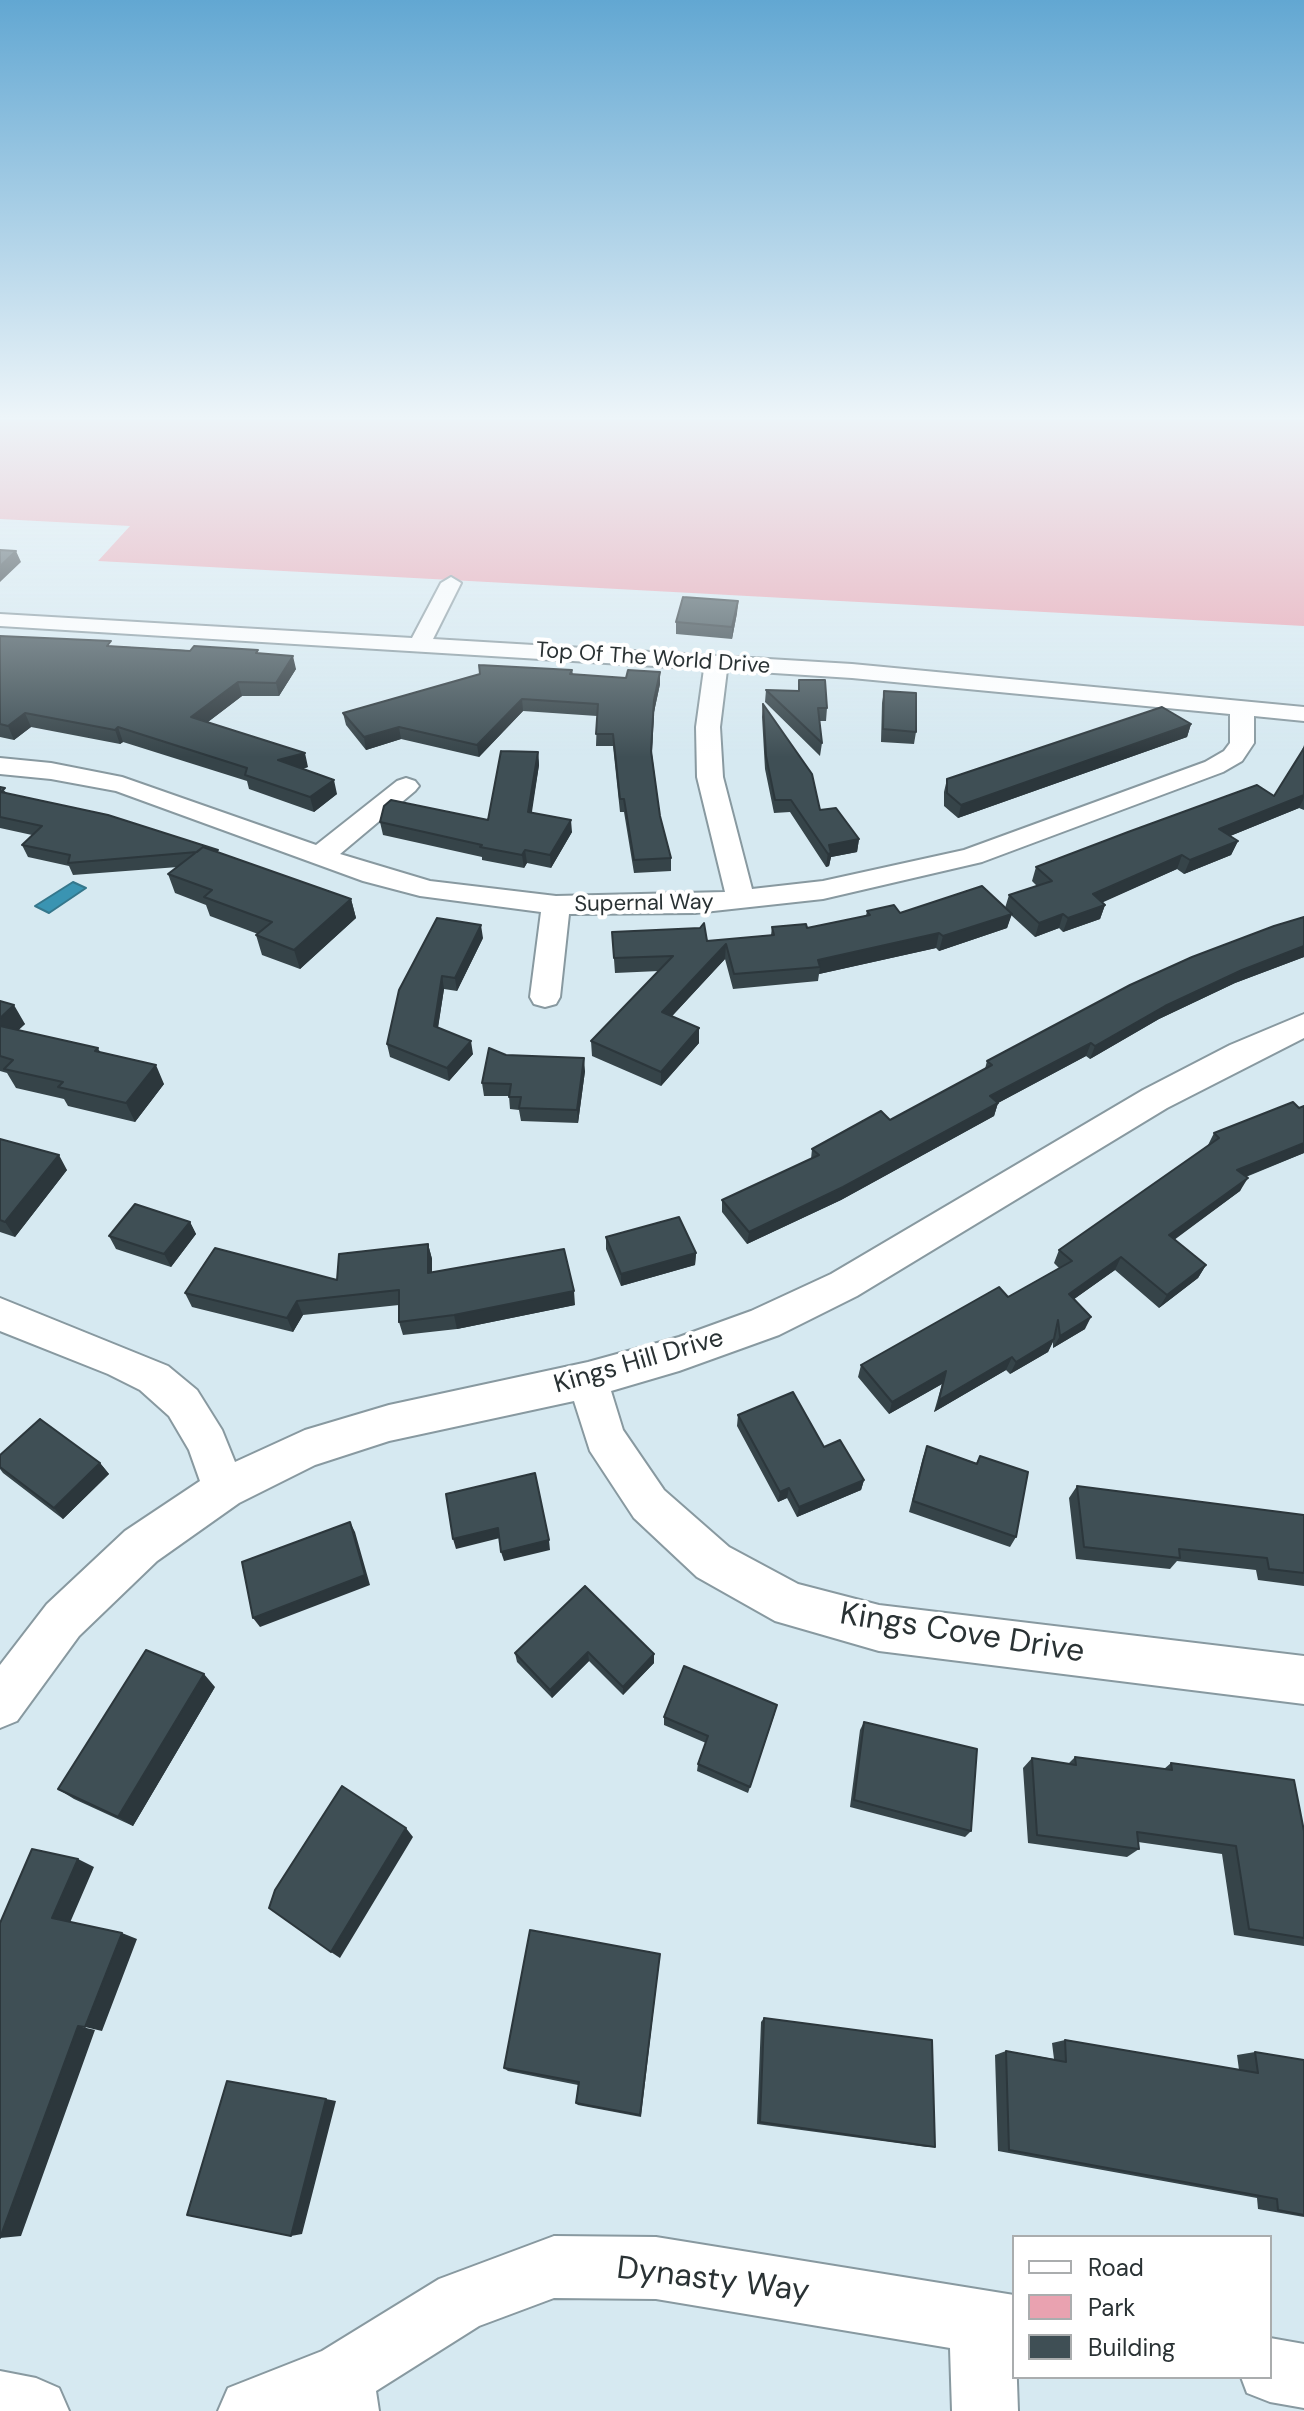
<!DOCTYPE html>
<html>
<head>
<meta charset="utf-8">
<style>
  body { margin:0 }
  #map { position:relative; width:1304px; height:2411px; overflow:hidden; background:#d6e9f1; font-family:"DM Sans",sans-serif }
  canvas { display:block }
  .legend { position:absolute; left:1012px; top:2235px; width:260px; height:144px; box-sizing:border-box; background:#fff; border:2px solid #aaadae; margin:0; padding:10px 14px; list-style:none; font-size:24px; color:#2a3234 }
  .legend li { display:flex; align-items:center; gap:16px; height:40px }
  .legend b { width:40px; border:2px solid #aaadae }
</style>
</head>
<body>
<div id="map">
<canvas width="1304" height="2411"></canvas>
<ul class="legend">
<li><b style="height:10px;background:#fff"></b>Road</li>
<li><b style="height:22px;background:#e9a2b0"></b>Park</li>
<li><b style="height:22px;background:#3f4f55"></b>Building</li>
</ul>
</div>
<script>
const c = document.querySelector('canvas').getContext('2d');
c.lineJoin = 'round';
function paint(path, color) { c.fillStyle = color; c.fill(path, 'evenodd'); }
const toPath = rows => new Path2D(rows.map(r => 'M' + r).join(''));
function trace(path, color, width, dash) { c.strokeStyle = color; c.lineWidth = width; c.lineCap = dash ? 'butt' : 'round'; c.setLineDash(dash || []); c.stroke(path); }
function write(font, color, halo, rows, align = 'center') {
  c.font = font + ' "DM Sans",sans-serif'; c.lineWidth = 8; c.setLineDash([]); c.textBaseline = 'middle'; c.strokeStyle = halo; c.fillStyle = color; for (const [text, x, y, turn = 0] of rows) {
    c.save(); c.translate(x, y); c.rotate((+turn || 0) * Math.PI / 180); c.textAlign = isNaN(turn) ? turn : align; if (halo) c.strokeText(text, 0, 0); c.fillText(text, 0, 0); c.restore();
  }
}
paint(toPath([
  [0,420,1304,420,1304,626,98,561,130,526,0,519]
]), '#e9a2b0');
const water = toPath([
  [73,882,86,888,49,913,35,906,73,882]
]);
paint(water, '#3a94b2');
trace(water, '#35778c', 2);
const minor = toPath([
  [451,577,461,583,433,639,852,664,1304,707,1304,721,1254,716,1254,743,1242,761,1223,772,982,862,823,899,695,913,569,914,560,997,556,1004,545,1007,534,1004,530,997,541,912,420,896,363,881,116,791,51,779,0,774,0,758,51,763,122,777,316,845,397,781,406,778,415,781,419,786,415,791,340,854,430,881,556,896,725,892,697,777,696,727,704,669,0,626,0,614,412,638,441,583,451,577],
  [727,670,852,678,1230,714,1230,743,1224,751,1205,762,964,850,823,881,752,889,723,777,720,727,727,670],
  [1304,1014,1304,1038,1167,1108,857,1296,779,1335,679,1371,611,1391,623,1430,664,1490,729,1547,798,1584,879,1605,1304,1656,1304,1704,879,1651,775,1621,697,1577,634,1518,590,1451,574,1401,389,1441,315,1465,239,1503,157,1561,79,1636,17,1721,0,1728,0,1665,47,1604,125,1531,200,1481,189,1450,169,1416,140,1390,108,1374,0,1331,0,1298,168,1366,197,1390,222,1430,235,1462,305,1430,389,1405,588,1362,679,1337,751,1311,831,1274,1143,1090,1230,1045,1304,1014],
  [554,2236,656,2237,1014,2295,1018,2411,952,2411,950,2348,656,2299,554,2298,479,2326,376,2391,379,2411,218,2411,228,2388,322,2351,439,2279,554,2236],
  [1270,2338,1304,2344,1304,2408,1270,2402,1247,2393,1241,2377,1270,2377,1270,2338],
  [0,2371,36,2378,59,2388,69,2411,0,2411,0,2371]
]);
trace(minor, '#8899a0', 4);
paint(minor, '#fff');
paint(toPath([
  [738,601,737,613,732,639,676,634,676,622],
  [0,636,113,646,259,654,296,669,279,696,242,696,208,722,308,767,302,769,337,794,314,812,249,789,247,781,123,742,120,744,31,727,14,740,0,737],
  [572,670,573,674,626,678,660,672,660,684,654,712,652,754,660,816,671,858,671,871,634,873,624,812,620,812,613,746,596,746,597,716,523,711,479,757,401,739,366,750,346,725,343,713],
  [799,680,827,708,826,721,819,721,822,743,820,756,765,702,766,690,798,691],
  [884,691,916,732,914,744,881,742,882,703],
  [763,704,820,810,859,839,857,852,831,857,829,866,826,867,790,812,774,813,765,769,762,717],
  [1191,724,1187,737,958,818,944,806,944,792,947,779],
  [1304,745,1304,810,1299,808,1230,836,1238,841,1231,855,1184,874,1177,869,1102,902,1105,905,1100,919,1063,932,1059,928,1035,937,1011,915,1007,928,939,951,936,948,819,974,818,981,733,989,725,959,672,1016,699,1043,661,1086,592,1056,591,1041,659,971,615,973,612,932,707,941,771,935,772,927,807,928,866,916,867,911,900,913,1005,908,1009,895,1037,886,1032,881,1036,867,1274,796,1301,753],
  [538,752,539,765,531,813,572,832,551,868,527,863,524,868,482,860,482,857,383,835,380,822,488,820],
  [0,787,8,794,218,850,218,852,351,899,356,918,300,969,262,955,256,935,258,934,210,916,206,905,175,893,168,874,178,867,73,875,69,866,28,857,22,845,32,835,0,828],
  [1304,917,1304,957,1235,983,1159,1019,1090,1059,1086,1056,998,1103,994,1116,841,1200,747,1244,722,1212,722,1200,811,1159,812,1149,890,1120,985,1069,987,1061],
  [483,938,457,991,444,989,438,1028,473,1054,449,1081,390,1057,387,1044,399,990],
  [0,1001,25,1024,18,1030,98,1048,100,1052,164,1084,135,1122,68,1106,64,1099,16,1088,7,1073,0,1071],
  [506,1055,585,1071,578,1123,521,1121,519,1110,510,1109,509,1096,484,1096,482,1083],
  [1304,1106,1304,1153,1246,1177,1240,1191,1174,1239,1206,1265,1198,1278,1159,1308,1115,1270,1074,1299,1085,1329,1053,1348,1053,1342,1048,1352,1010,1374,1006,1370,934,1412,942,1384,889,1414,858,1377,861,1365,1008,1297,1059,1268,1054,1263,1059,1250,1207,1147,1214,1133],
  [0,1139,67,1170,15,1237,0,1232],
  [190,1222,196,1234,171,1267,116,1249,109,1236],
  [606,1237,696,1253,695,1265,621,1286,606,1249],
  [428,1244,432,1259,432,1272,575,1305,457,1329,403,1335,399,1322,399,1305,303,1315,293,1332,192,1307,185,1293,337,1280],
  [738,1415,824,1447,864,1480,861,1490,797,1517,787,1498,778,1502,737,1426],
  [927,1446,976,1463,980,1456,1016,1537,1010,1547,909,1512,923,1457],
  [0,1455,100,1463,109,1474,63,1519,3,1473,0,1469],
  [1077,1486,1304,1515,1304,1586,1258,1580,1256,1570,1177,1561,1170,1569,1076,1559,1069,1498],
  [585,1586,654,1654,654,1663,623,1695,589,1661,552,1698,517,1662,515,1653],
  [215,1687,133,1826,74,1799,58,1789],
  [775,1713,748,1793,697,1771,698,1764,706,1743,664,1725,664,1717],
  [864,1722,971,1831,965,1837,850,1807,860,1730],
  [1075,1757,1164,1769,1171,1763,1304,1831,1304,1946,1234,1935,1222,1854,1138,1842,1139,1849,1127,1857,1028,1843,1023,1768,1032,1758,1068,1764],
  [660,1954,641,2117,578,2105,576,2103,578,2085,508,2071,504,2068],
  [764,2018,935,2147,927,2147,757,2124,761,2022],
  [1065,2040,1239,2070,1237,2055,1255,2052,1304,2060,1304,2217,1258,2209,1257,2198,998,2151,995,2055,1006,2051,1054,2059,1052,2043]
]), '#364449');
paint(toPath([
  [16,551,21,562,0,582,0,566],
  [738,601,737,613,732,639,732,627],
  [293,656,296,669,279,696,276,683],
  [660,672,660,684,654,712,651,763,654,700],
  [238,682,242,696,196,731,191,717],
  [522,699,523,711,479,757,477,745],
  [25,713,31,727,14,740,8,726],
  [1191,724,1187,737,958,818,961,805],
  [118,727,123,742,120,744,115,730],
  [399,727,401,739,366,750,364,737],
  [538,752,539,765,530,825,528,812],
  [305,753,308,767,282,775,278,760],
  [334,780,337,794,314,812,310,797],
  [1304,795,1304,798,1299,808,1213,843,1219,829],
  [571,820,572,832,551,868,550,855],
  [859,839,857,852,831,857,829,866,826,867,829,845],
  [1238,841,1231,855,1184,874,1190,860],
  [525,850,527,863,524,868,522,855],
  [1182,855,1177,869,1088,909,1093,894],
  [351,899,356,918,300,969,294,950],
  [1105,905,1100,919,1063,932,1068,918],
  [1012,914,1007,928,939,951,943,936],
  [1063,914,1059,928,1035,937,1039,923],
  [481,925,483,938,457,991,455,978],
  [939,933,936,948,819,974,820,967,818,960],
  [726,944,725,959,662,1027,662,1012],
  [1304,946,1304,957,1235,983,1159,1019,1090,1059,1095,1046,1165,1006,1242,970],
  [442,976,444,989,436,1039,434,1026],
  [14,1005,25,1024,4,1044,0,1037,0,1018],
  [699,1028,699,1043,661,1086,661,1072],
  [471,1041,473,1054,449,1081,447,1068],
  [1091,1043,1086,1056,998,1103,994,1116,841,1200,747,1244,749,1232,990,1096],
  [584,1058,585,1071,578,1123,577,1110],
  [156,1065,164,1084,135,1122,126,1103],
  [1304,1143,1304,1153,1229,1183,1237,1170],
  [59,1155,67,1170,15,1237,5,1222],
  [1248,1178,1240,1191,1162,1249,1169,1235],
  [190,1222,196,1234,171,1267,164,1254],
  [428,1244,432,1259,432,1287,428,1273],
  [696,1253,695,1265,621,1286,621,1274],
  [1121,1257,1115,1270,1063,1307,1069,1294],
  [1206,1265,1198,1278,1159,1308,1167,1295],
  [574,1291,575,1305,457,1329,454,1315],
  [297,1301,303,1315,293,1332,287,1318],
  [1091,1317,1085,1329,1053,1348,1060,1336],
  [1054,1339,1048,1352,1010,1374,1016,1362],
  [1012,1357,1006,1370,934,1412,939,1400],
  [946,1371,942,1384,889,1414,892,1402],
  [100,1463,109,1474,63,1519,54,1508],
  [864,1480,861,1490,797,1517,799,1507],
  [789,1488,787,1498,778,1502,780,1492],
  [350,1522,355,1532,370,1585,260,1627,253,1618],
  [498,1528,500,1538,456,1549,453,1539],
  [549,1540,550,1550,504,1561,501,1552],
  [588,1652,589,1661,552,1698,550,1690],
  [654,1654,654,1663,623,1695,623,1687],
  [204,1674,215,1687,133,1826,118,1817],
  [406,1828,413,1837,340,1958,331,1952],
  [78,1859,94,1867,69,1925,52,1918],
  [122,1933,137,1939,102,2031,85,2027],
  [78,2026,95,2030,21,2236,0,2238],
  [326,2099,336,2101,302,2234,291,2236]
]), '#2c373c');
const building = toPath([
  [0,550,16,551,0,566,0,550],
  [683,597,738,601,732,627,676,622,683,597],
  [0,636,111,641,107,646,190,651,194,646,258,650,256,653,293,656,276,683,238,682,191,717,305,753,278,760,334,780,310,797,245,775,247,768,118,727,115,730,25,713,8,726,0,724,0,636],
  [479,665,572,670,570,674,626,678,628,670,660,672,654,700,651,751,660,816,671,858,634,860,624,799,620,799,613,734,596,734,598,704,522,699,477,745,399,727,364,737,343,713,480,674,479,665],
  [799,680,825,680,827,708,818,708,822,743,766,690,799,691,799,680],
  [884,691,916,693,916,732,883,729,884,691],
  [763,704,812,774,820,810,836,808,859,839,829,845,831,853,828,854,791,800,775,800,766,756,763,704],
  [1162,707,1191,724,961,805,947,793,947,779,1162,707],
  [1304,748,1304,795,1219,829,1238,841,1190,860,1182,855,1093,894,1105,905,1068,918,1063,914,1039,923,1009,895,1052,881,1036,867,1128,832,1257,785,1274,796,1304,748],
  [501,751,538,752,528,812,571,820,550,855,525,850,522,855,480,847,482,845,380,822,384,806,391,800,488,820,501,751],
  [0,787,5,788,1,792,108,815,218,850,214,851,203,847,197,852,68,863,70,855,22,845,42,826,0,817,0,787],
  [203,847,351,899,294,950,256,935,272,922,204,897,212,890,168,874,203,847],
  [982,886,1012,914,943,936,939,933,818,960,820,967,734,974,726,944,662,1012,699,1028,661,1072,591,1041,673,956,614,958,612,932,700,928,704,923,707,941,774,935,772,927,806,924,807,928,870,915,867,911,894,905,900,913,982,886],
  [1304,917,1304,946,1242,970,1165,1006,1095,1046,1091,1043,990,1096,998,1103,843,1187,749,1232,722,1200,819,1155,812,1149,881,1111,890,1120,992,1065,987,1061,1130,985,1192,957,1274,926,1304,917],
  [437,918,481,925,455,978,442,976,434,1026,471,1041,447,1068,387,1044,399,990,437,918],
  [0,1001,14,1005,0,1018,0,1001],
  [0,1026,98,1048,95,1051,156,1065,126,1103,58,1087,63,1082,4,1069,13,1060,0,1056,0,1026],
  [489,1048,506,1055,584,1058,577,1110,519,1108,521,1097,509,1097,511,1084,482,1083,489,1048],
  [1293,1102,1299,1108,1304,1106,1304,1143,1237,1170,1248,1178,1169,1235,1206,1265,1167,1295,1121,1257,1069,1294,1091,1317,1060,1336,1058,1320,1054,1339,1016,1362,1012,1357,939,1400,946,1371,892,1402,861,1365,999,1287,1008,1297,1072,1261,1059,1250,1219,1138,1214,1133,1293,1102],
  [0,1139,59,1155,5,1222,0,1220,0,1139],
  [135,1204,190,1222,164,1254,109,1236,135,1204],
  [679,1217,696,1253,621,1274,606,1237,679,1217],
  [428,1244,428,1273,564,1249,574,1291,454,1315,399,1322,399,1290,297,1301,287,1318,185,1293,215,1248,337,1280,339,1254,428,1244],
  [793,1392,824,1447,840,1440,864,1480,799,1507,789,1488,780,1492,738,1415,793,1392],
  [40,1419,100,1463,54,1508,0,1467,0,1455,40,1419],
  [927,1446,977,1464,980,1456,1028,1472,1016,1537,913,1501,927,1446],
  [535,1473,549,1540,501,1552,498,1528,453,1539,446,1494,535,1473],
  [1077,1486,1304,1515,1304,1573,1269,1569,1267,1558,1179,1549,1180,1558,1084,1547,1077,1486],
  [350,1522,365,1575,253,1618,242,1562,350,1522],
  [585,1586,654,1654,623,1687,588,1652,550,1690,515,1653,585,1586],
  [146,1650,204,1674,118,1817,58,1789,146,1650],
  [684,1666,777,1705,750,1787,698,1764,708,1736,664,1717,684,1666],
  [864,1722,977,1749,971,1831,854,1800,864,1722],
  [1075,1757,1172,1770,1171,1763,1294,1780,1304,1831,1304,1938,1249,1929,1236,1846,1137,1832,1139,1849,1037,1835,1032,1758,1076,1765,1075,1757],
  [342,1786,406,1828,331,1952,269,1908,275,1890,342,1786],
  [32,1849,78,1859,52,1918,122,1933,85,2027,78,2026,0,2238,0,1923,32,1849],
  [530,1930,660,1954,640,2115,576,2103,579,2082,504,2068,530,1930],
  [764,2018,932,2040,935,2147,760,2122,764,2018],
  [1065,2040,1258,2073,1255,2052,1304,2060,1304,2215,1278,2210,1277,2199,1009,2150,1006,2051,1066,2062,1065,2040],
  [227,2081,326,2099,291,2236,187,2215,227,2081]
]);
paint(building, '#3f4f55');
trace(building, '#2c373c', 2);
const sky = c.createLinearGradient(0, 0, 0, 757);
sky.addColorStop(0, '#62a7d2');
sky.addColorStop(0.55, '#edf5f9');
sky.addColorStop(1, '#edf5f900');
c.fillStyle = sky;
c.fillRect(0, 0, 1304, 757);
write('22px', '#2a3234', '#fff', [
  ["Top Of The World Drive",653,659,4],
  ["Supernal Way",644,904,-1]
]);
write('26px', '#2a3234', '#fff', [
  ["Kings Hill Drive",639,1362,-16]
]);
write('32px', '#2a3234', '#fff', [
  ["Kings Cove Drive",962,1634,9],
  ["Dynasty Way",713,2281,7]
]);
</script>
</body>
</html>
